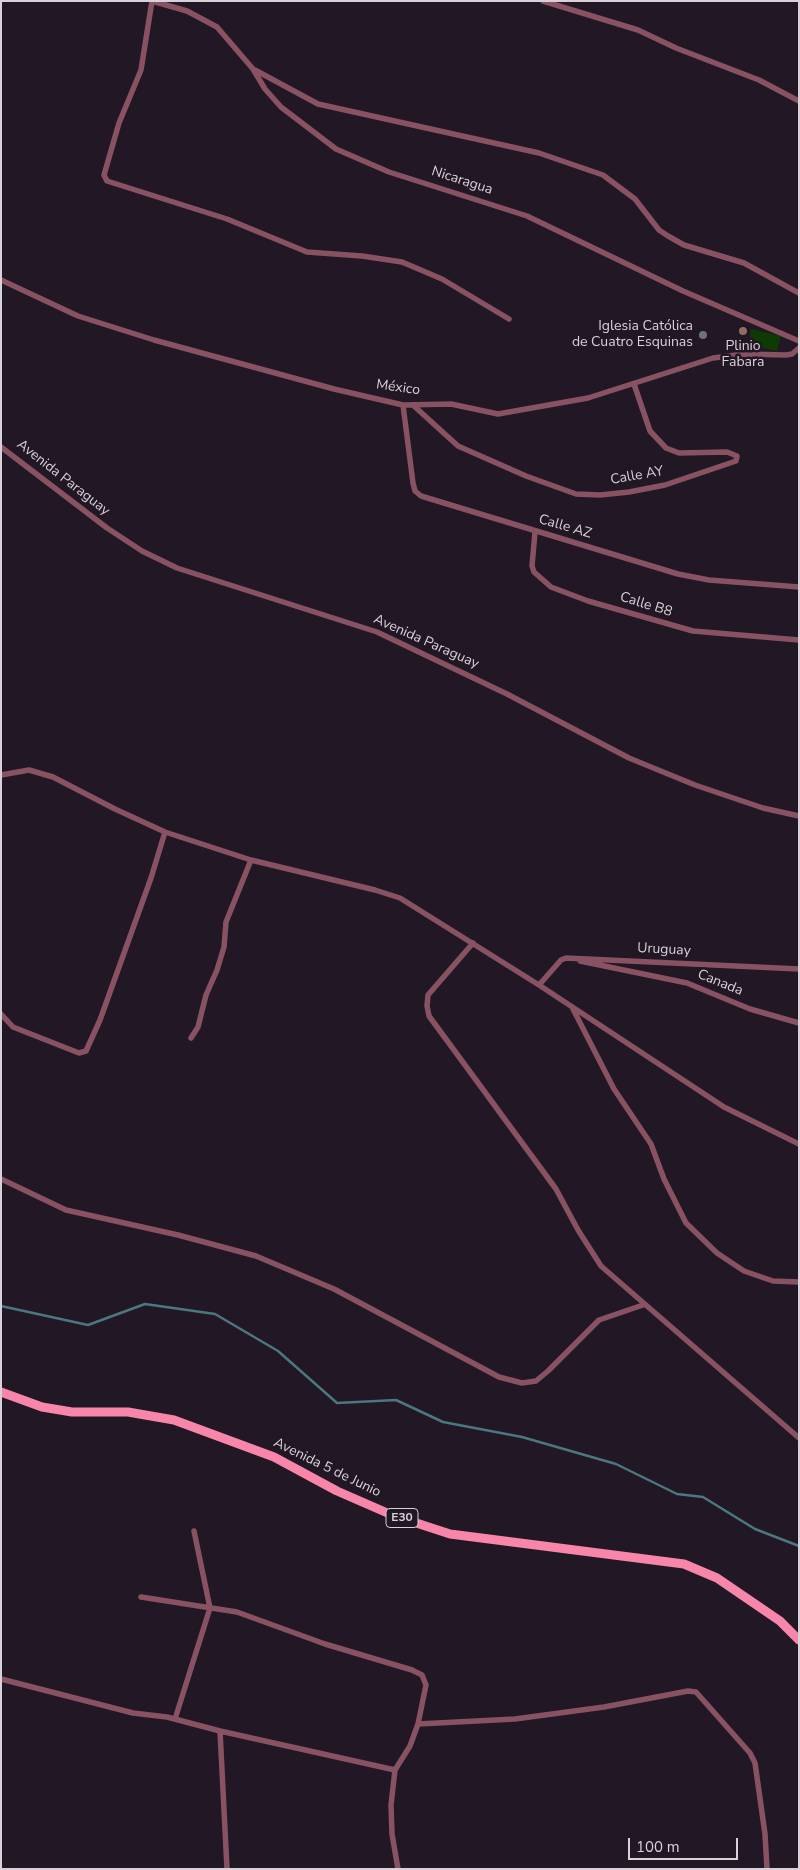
<!DOCTYPE html>
<html>
<head>
<meta charset="utf-8">
<style>
  body { margin:0 }
  #map { position:relative; width:800px; height:1870px; overflow:hidden; background:#221724; font-family:"Nunito Sans",sans-serif }
  canvas { display:block }
  .frame { position:absolute; inset:0; border:2px solid #d9d1d9; pointer-events:none }
  .scale { position:absolute; left:628px; top:1838px; width:110px; height:22px; box-sizing:border-box; border:2px solid #d9d1d9; border-top:0; padding-left:6px; font-size:15px; line-height:18px; white-space:nowrap; color:#d9d1d9; -webkit-text-stroke:4px #221724; paint-order:stroke }
</style>
</head>
<body>
<div id="map">
<canvas width="800" height="1870"></canvas>
<div class="frame"></div>
<div class="scale">100 m</div>
</div>
<script>
const c = document.querySelector('canvas').getContext('2d');
c.lineJoin = 'round';
function paint(path, color) { c.fillStyle = color; c.fill(path, 'evenodd'); }
const toPath = rows => new Path2D(rows.map(r => 'M' + r).join(''));
function trace(path, color, width, dash) { c.strokeStyle = color; c.lineWidth = width; c.lineCap = dash ? 'butt' : 'round'; c.setLineDash(dash || []); c.stroke(path); }
function write(font, color, halo, rows, align = 'center') {
  c.font = font + ' "Nunito Sans",sans-serif'; c.lineWidth = 5; c.setLineDash([]); c.textBaseline = 'middle'; c.strokeStyle = halo; c.fillStyle = color; for (const [text, x, y, turn = 0] of rows) {
    c.save(); c.translate(x, y); c.rotate((+turn || 0) * Math.PI / 180); c.textAlign = isNaN(turn) ? turn : align; if (halo) c.strokeText(text, 0, 0); c.fillText(text, 0, 0); c.restore();
  }
}
paint(toPath([
  [751,329,781,336,777,351,748,345]
]), '#0e3a03');
trace(toPath([
  [1,1306,88,1325,145,1304,215,1314,278,1351,337,1403,396,1400,443,1422,522,1437,616,1464,677,1494,703,1497,755,1529,799,1546]
]), '#4a7780', 2.5);
trace(toPath([
  [152,1,187,11,217,27,253,69,265,89,281,107,336,149,389,172,527,216,683,291,799,341],
  [152,1,141,70,119,123,104,175,107,181,227,219,307,252,362,256,402,262,442,279,509,319],
  [543,1,638,30,676,48,759,80,799,101],
  [255,70,318,104,539,153,603,175,635,199,659,230,668,236,684,245,744,263,799,293],
  [1,280,78,316,154,340,334,389,403,405,451,404,498,414,588,398,713,358,744,354,786,355,792,354,799,348],
  [403,405,413,483,415,491,421,496,678,574,709,580,799,587],
  [414,406,458,446,526,476,576,494,600,495,629,492,665,485,736,461,737,456,727,452,679,453,666,448,650,431,634,384],
  [1,447,107,528,142,551,177,568,377,632,507,694,629,758,695,785,763,808,799,816],
  [535,532,532,566,534,572,551,587,588,601,693,631,799,640],
  [1,775,29,770,53,777,115,809,165,832,251,860,375,890,400,898,539,985,724,1107,799,1144],
  [473,943,428,995,427,1006,429,1016,556,1189,578,1230,601,1266,799,1438],
  [580,961,687,983,750,1009,799,1023],
  [539,985,561,960,566,958,799,969],
  [573,1009,614,1089,651,1144,664,1179,686,1223,717,1253,744,1271,773,1281,799,1282],
  [1,1014,13,1027,79,1053,86,1051,100,1020,151,878,165,832],
  [191,1038,198,1027,206,995,217,970,224,947,226,922,251,860],
  [1,1179,66,1210,178,1235,256,1256,334,1289,499,1377,522,1383,536,1381,548,1371,599,1320,643,1305],
  [141,1597,237,1612,325,1644,412,1670,422,1675,426,1685,418,1724,515,1719,604,1707,688,1691,696,1692,750,1753,755,1763,765,1834,767,1869],
  [1,1679,133,1713,167,1717,220,1731,227,1869],
  [175,1719,210,1608,194,1531],
  [220,1731,395,1770],
  [398,1869,392,1834,391,1805,395,1770,410,1746,418,1724]
]), '#885262', 5.5);
trace(toPath([
  [1,1392,42,1407,72,1412,128,1412,174,1420,274,1457,337,1491,392,1515,450,1534,684,1564,717,1578,780,1621,799,1640]
]), '#f886aa', 9);
for (const [x, y, r, color] of [
  [743,331,5,"#8d6e63"],
  [703,335,5,"#6b7280"]
]) { const dot = new Path2D(); dot.arc(x, y, r, 0, 2 * Math.PI); c.fillStyle = color; c.fill(dot); trace(dot, '#221724', 2); }
for (const [x, y, w] of [
  [402,1518,32]
]) { const box = new Path2D(); box.roundRect(x - w / 2, y - 9.5, w, 19, 4); c.fillStyle = '#221724'; c.fill(box); trace(box, '#d9d1d9', 1); }
write('bold 12px', '#d9d1d9', null, [
  ["E30",402,1518]
]);
write('14px', '#d9d1d9', '#221724', [
  ["Nicaragua",462,181,18],
  ["México",398,388,8],
  ["Calle AY",637,476,-10],
  ["Avenida Paraguay",63,478,38],
  ["Calle AZ",565,527,16],
  ["Calle B8",646,605,17],
  ["Avenida Paraguay",426,642,24],
  ["Uruguay",664,950,3],
  ["Canada",720,983,22],
  ["Avenida 5 de Junio",327,1468,26]
]);
write('14px', '#d9d1d9', '#221724', [
  ["Iglesia Católica",693,327],
  ["de Cuatro Esquinas",693,343],
  ["Plinio",743,347,"center"],
  ["Fabara",743,363,"center"]
], 'right');
</script>
</body>
</html>
